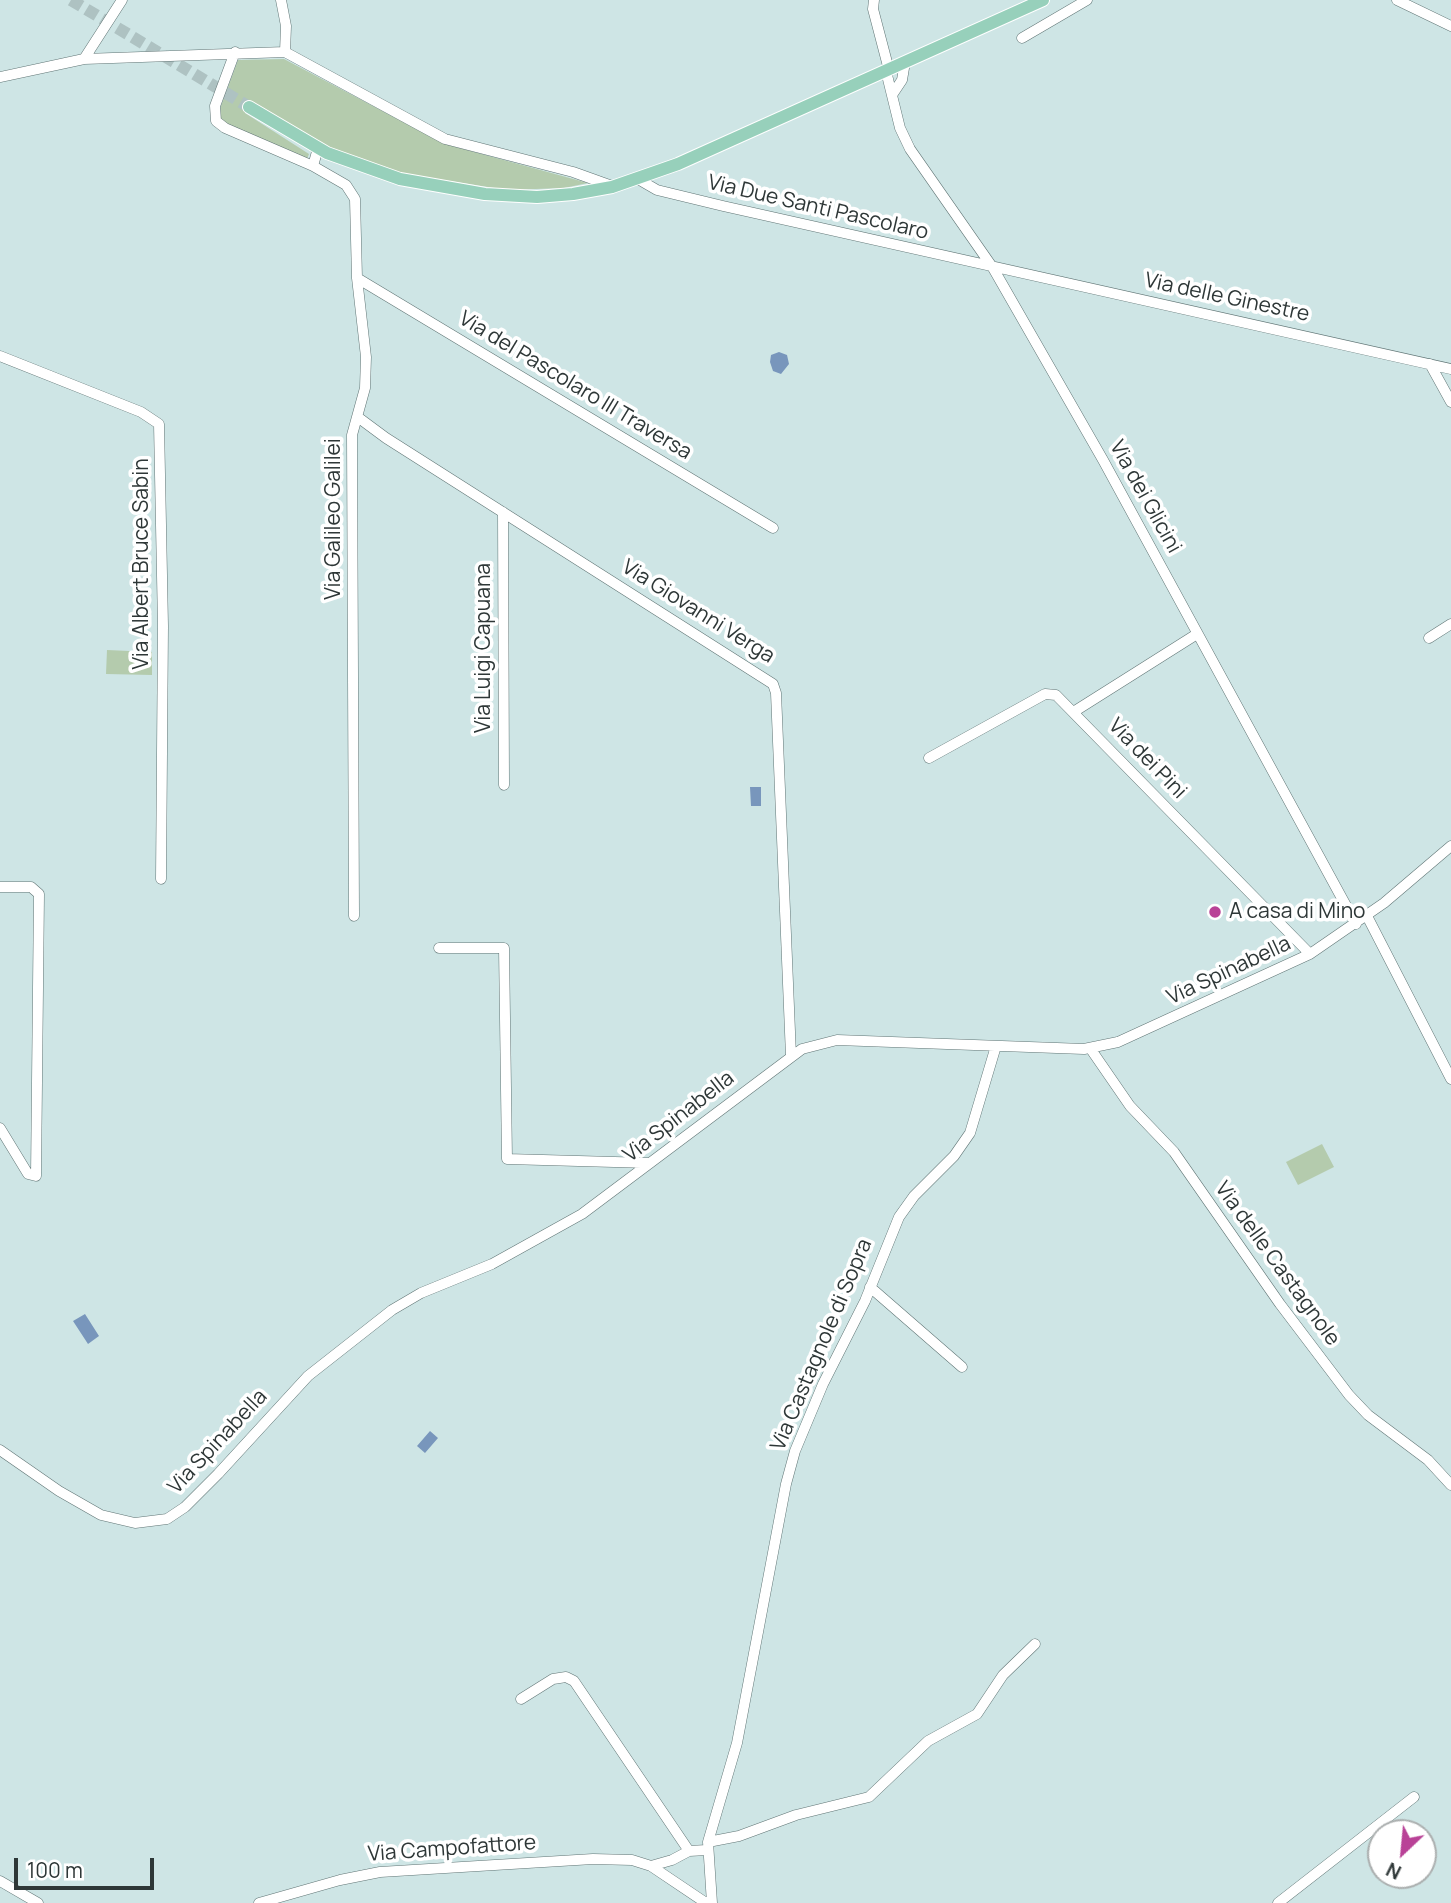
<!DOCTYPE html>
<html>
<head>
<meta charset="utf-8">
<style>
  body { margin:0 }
  #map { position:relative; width:1451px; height:1903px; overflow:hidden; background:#cee5e5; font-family:Manrope,sans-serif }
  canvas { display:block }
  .north { position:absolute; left:1367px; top:1819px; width:70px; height:70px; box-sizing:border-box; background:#fff; border:2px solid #abafaf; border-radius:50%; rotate:206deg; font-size:19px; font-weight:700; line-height:28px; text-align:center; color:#2e3737 }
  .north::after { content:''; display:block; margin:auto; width:24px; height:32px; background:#b94297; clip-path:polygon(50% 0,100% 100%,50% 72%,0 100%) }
  .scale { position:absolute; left:14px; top:1858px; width:140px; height:32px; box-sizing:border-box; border:4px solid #2e3737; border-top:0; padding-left:9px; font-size:21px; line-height:24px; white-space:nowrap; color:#2e3737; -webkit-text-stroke:5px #fff; paint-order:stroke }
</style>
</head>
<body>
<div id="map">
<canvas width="1451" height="1903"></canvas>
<div class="north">N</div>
<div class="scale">100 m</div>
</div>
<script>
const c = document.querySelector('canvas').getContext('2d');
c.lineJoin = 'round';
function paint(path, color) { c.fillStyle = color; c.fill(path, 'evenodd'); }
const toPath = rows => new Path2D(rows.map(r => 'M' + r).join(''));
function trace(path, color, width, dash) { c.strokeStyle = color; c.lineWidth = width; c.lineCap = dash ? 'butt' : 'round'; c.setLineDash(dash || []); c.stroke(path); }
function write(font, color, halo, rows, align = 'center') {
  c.font = font + ' Manrope,sans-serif'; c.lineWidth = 7; c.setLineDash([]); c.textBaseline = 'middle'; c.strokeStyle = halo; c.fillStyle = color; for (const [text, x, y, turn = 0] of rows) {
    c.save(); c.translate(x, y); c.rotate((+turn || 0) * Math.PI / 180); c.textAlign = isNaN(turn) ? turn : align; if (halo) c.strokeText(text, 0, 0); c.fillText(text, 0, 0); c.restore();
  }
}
paint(toPath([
  [284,59,445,144,588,183,564,188,507,190,399,173,324,147,250,103,245,113,309,154,307,159,221,122,218,114,238,60],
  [107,650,152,652,152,675,106,674],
  [1322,1144,1334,1167,1298,1185,1286,1162]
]), '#b4cbad');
paint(toPath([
  [779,352,787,355,789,364,781,374,773,371,770,362,771,355],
  [750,787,761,787,761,806,751,806],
  [85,1314,99,1336,88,1344,73,1321],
  [430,1431,438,1438,425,1453,417,1446]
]), '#7896bc');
trace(toPath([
  [71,0,249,107]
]), '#aec2c2', 12, [12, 6]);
const minor = toPath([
  [281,0,286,26,285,52],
  [874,0,873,9,889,70],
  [1397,0,1451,26],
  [1022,38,1087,0],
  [235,52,215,106,216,121,225,128,313,166],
  [84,59,122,0],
  [886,71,900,128,910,149,993,268,1103,460,1356,924],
  [0,77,84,59,285,52,445,139,573,172,612,186],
  [892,95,902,80,905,62],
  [318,148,313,166,346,185,355,199,357,278,366,357,365,388,352,435,354,916],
  [638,179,657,190,723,206,1451,369],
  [357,278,773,528],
  [0,356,141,412,159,424,163,626,161,879],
  [1430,364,1451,402],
  [359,418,386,438,773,684,776,693,791,1056],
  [503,512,504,785],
  [1429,638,1451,624],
  [1075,711,1197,634],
  [929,758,1045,694,1056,695,1310,954],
  [0,887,31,887,39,894,36,1176,28,1174,0,1128],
  [1367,916,1451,1079],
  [439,948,504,948,507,1159,650,1163],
  [1090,1048,1130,1106,1174,1152,1280,1304,1349,1395,1368,1415,1428,1460,1451,1485],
  [870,1287,962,1367],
  [0,1450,59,1491,101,1515,135,1523,167,1519,185,1507,218,1474,308,1376,392,1310,421,1293,492,1264,582,1214,802,1049,837,1040,1084,1049,1118,1042,1310,954,1384,903,1451,846],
  [521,1699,553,1679,566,1677,574,1681,689,1851],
  [708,1842,739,1836,796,1815,869,1797,928,1741,977,1714,1003,1675,1035,1644],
  [651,1866,672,1860,689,1851,707,1850],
  [0,1881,38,1903],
  [259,1903,340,1880,380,1872,593,1859,632,1860,651,1866,706,1903],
  [712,1903,708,1842,737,1743,786,1484,795,1451,823,1384,865,1301,899,1217,914,1196,954,1156,970,1133,996,1046],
  [1278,1903,1414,1797]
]);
const major = toPath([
  [249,107,327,153,400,179,485,194,537,197,573,194,612,187,678,164,1043,0]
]);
trace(minor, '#607575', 11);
trace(major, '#fff', 14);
trace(minor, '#fff', 10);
trace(major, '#97d0bb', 12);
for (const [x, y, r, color] of [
  [1215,912,7,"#b94297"]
]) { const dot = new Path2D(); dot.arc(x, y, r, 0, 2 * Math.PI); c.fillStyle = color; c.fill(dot); trace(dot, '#fff', 2.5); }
write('21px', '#2e3737', '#fff', [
  ["Via Due Santi Pascolaro",818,208,13],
  ["Via delle Ginestre",1227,298,12],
  ["Via del Pascolaro III Traversa",575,386,31],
  ["Via dei Glicini",1145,497,61],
  ["Via Galileo Galilei",334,519,-90],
  ["Via Albert Bruce Sabin",142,564,-90],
  ["Via Giovanni Verga",698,612,32],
  ["Via Luigi Capuana",484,648,-90],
  ["Via dei Pini",1147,759,46],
  ["Via Spinabella",1229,971,-25],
  ["Via Spinabella",679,1117,-38],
  ["Via delle Castagnole",1277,1264,54],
  ["Via Castagnole di Sopra",822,1345,-67],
  ["Via Spinabella",218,1442,-47],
  ["Via Campofattore",452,1849,-4]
]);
write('21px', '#2e3737', '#fff', [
  ["A casa di Mino",1229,912]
], 'left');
</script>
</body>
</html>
